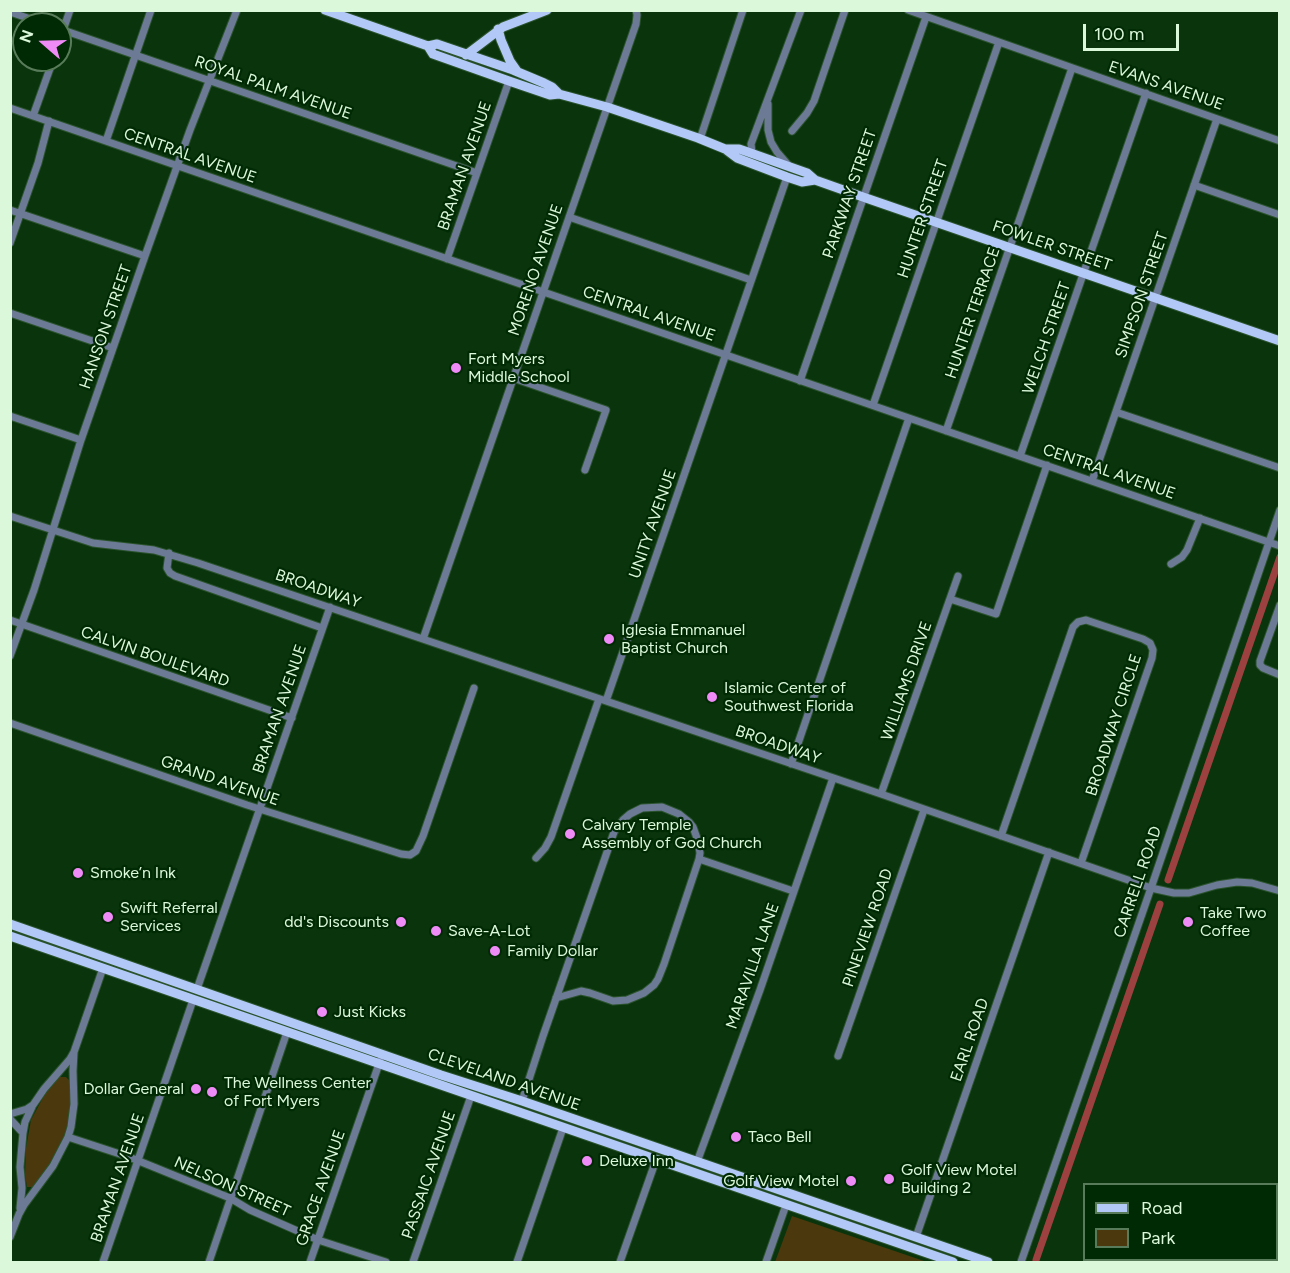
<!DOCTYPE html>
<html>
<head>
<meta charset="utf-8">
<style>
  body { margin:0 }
  #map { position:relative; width:1290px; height:1273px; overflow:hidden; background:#09340c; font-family:Figtree,sans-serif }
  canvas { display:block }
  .frame { position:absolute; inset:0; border:12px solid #dbf8da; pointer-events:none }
  .legend { position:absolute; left:1083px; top:1183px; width:195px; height:78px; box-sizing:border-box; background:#002a03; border:2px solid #587c59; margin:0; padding:8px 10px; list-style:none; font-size:18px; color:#dbf8da }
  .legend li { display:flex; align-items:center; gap:12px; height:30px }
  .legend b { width:30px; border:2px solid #587c59 }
  .north { position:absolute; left:12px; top:12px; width:60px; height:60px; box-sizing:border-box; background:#002a03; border:2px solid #587c59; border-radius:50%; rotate:290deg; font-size:16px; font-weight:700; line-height:24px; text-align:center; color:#dbf8da }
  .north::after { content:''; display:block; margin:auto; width:21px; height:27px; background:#ef8bf7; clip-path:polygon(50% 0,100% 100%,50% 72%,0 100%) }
  .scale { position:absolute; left:1083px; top:24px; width:96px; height:27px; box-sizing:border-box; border:3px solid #dbf8da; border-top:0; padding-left:8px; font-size:18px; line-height:21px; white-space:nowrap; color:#dbf8da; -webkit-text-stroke:4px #002a03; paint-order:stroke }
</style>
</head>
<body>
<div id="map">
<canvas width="1290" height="1273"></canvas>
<div class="frame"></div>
<ul class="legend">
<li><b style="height:8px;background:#b2c9f7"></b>Road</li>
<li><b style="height:16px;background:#4b380d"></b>Park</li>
</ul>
<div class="north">N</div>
<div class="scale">100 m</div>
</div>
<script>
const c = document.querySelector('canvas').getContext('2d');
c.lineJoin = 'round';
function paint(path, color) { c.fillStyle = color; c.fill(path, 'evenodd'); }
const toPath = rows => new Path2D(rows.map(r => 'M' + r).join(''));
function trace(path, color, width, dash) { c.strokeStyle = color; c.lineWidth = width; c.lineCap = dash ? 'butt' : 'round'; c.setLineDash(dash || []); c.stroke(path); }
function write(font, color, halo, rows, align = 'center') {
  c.font = font + ' Figtree,sans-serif'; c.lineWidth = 4.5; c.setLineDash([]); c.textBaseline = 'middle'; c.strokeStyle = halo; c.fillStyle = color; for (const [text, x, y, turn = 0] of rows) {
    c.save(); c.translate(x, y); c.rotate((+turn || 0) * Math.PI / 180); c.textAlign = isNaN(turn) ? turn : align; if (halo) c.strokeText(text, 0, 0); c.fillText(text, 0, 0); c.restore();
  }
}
paint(toPath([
  [59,1077,66,1077,71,1082,69,1121,66,1135,50,1165,33,1187,27,1187,25,1174,26,1148,31,1120,45,1094],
  [792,1216,927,1262,775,1262]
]), '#4b380d');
trace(toPath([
  [1168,880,1280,557],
  [1036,1260,1160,904]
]), '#9c413f', 7);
const minor = toPath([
  [908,10,1280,141],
  [10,12,45,24],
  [60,29,477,173],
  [60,39,70,10],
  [768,104,768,130,771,142,777,152,790,167],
  [10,108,1280,546],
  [33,116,53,60],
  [792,131,807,113,814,101,845,10],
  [700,139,743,10],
  [106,141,151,10],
  [752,153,751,144,801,10],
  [1194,185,1280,215],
  [10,210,145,256],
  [569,217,751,280],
  [10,243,38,163,49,121],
  [447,259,509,81],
  [10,313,113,348],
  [513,378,606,410,585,470],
  [800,381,926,17],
  [873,405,999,42],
  [1116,412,1280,468],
  [10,416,81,440],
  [946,431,1072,68],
  [1020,456,1146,93],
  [1092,481,1217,119],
  [10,516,93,543,154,550,198,563,881,794,1151,888,1174,893,1189,893,1217,885,1237,882,1252,883,1280,891],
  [169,553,167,568,170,573,175,576,322,628],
  [1171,564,1182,557,1187,550,1200,518],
  [950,599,996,614,1047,465],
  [1280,605,1260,661,1260,665,1263,668,1280,675],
  [10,620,292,718],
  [423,639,636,24,637,15,636,10],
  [10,656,34,590,81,440,145,256,190,130,237,10],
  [606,701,787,177],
  [10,723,247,805,401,854,410,855,416,851,423,836,474,688],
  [791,764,909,418],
  [881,794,958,576],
  [1001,836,1073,627,1078,622,1086,620,1143,639,1150,643,1153,650,1152,658,1081,863],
  [536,858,545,848,551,837,599,699],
  [699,859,793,891],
  [197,989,330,607],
  [838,1056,924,810],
  [522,1101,543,1036,614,832,623,820,630,814,642,808,662,807,679,814,689,822,693,827,698,841,700,853,699,859,664,964,658,979,654,985,644,993,627,1000,613,1001,590,993,581,991,556,998],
  [10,1114,27,1109,33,1105,44,1089,70,1059,74,1052,103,968],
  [10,1119,23,1133,20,1167,22,1188,20,1208],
  [23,1133,25,1122,32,1107],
  [68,1137,129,1157,230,1198,250,1210,318,1240,386,1262],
  [697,1162,760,990,833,778],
  [10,1237,19,1214,24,1205,53,1166,68,1137,71,1127,74,1104,73,1071,74,1052],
  [916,1237,1049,852],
  [103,1262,193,1000],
  [209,1262,287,1032],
  [310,1262,380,1061],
  [413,1262,471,1096],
  [517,1262,563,1128],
  [620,1262,656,1160],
  [766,1262,786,1205],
  [1021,1262,1151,888,1280,510]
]);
const major = toPath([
  [325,10,428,46,437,44,513,70,544,83,552,87,559,94],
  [498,29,501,40,510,61,517,71],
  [428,46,433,54,509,81,550,95,559,94,607,107,698,138,725,149,737,158,787,177,802,182,815,180],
  [466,55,503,27,547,10],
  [725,149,739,149,745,151,807,173,815,180,863,197,1280,341],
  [10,924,441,1075,522,1101,988,1262],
  [10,936,953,1262]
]);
trace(minor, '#2b532d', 9);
trace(major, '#2b532d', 11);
trace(minor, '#6c7a95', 7);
trace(major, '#b2c9f7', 9);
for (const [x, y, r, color] of [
  [456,368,6,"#ef8bf7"],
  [609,639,6,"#ef8bf7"],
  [712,697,6,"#ef8bf7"],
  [570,834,6,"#ef8bf7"],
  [78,873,6,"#ef8bf7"],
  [108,917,6,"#ef8bf7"],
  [401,922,6,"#ef8bf7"],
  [1188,922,6,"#ef8bf7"],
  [436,931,6,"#ef8bf7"],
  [495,951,6,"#ef8bf7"],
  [322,1012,6,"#ef8bf7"],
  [196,1089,6,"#ef8bf7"],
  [212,1092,6,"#ef8bf7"],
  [736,1137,6,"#ef8bf7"],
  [587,1161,6,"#ef8bf7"],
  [889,1179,6,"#ef8bf7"],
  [851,1181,6,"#ef8bf7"]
]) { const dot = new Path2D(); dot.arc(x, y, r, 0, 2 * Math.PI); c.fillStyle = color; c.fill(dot); trace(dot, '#002a03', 2); }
write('16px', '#dbf8da', '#002a03', [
  ["EVANS AVENUE",1166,86,19],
  ["ROYAL PALM AVENUE",273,88,19],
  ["CENTRAL AVENUE",190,156,19],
  ["BRAMAN AVENUE",465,166,-71],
  ["PARKWAY STREET",850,194,-71],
  ["HUNTER STREET",923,219,-71],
  ["FOWLER STREET",1052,246,19],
  ["MORENO AVENUE",536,270,-71],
  ["SIMPSON STREET",1142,295,-71],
  ["HUNTER TERRACE",973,313,-71],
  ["CENTRAL AVENUE",649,314,19],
  ["HANSON STREET",106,327,-71],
  ["WELCH STREET",1047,338,-71],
  ["CENTRAL AVENUE",1109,472,19],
  ["UNITY AVENUE",653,524,-71],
  ["BROADWAY",318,589,19],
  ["CALVIN BOULEVARD",155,657,19],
  ["WILLIAMS DRIVE",907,681,-71],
  ["BRAMAN AVENUE",280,709,-71],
  ["BROADWAY CIRCLE",1114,725,-72],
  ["BROADWAY",778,745,19],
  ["GRAND AVENUE",220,781,19],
  ["CARRELL ROAD",1138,882,-71],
  ["PINEVIEW ROAD",868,928,-71],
  ["MARAVILLA LANE",753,966,-71],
  ["EARL ROAD",970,1040,-71],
  ["CLEVELAND AVENUE",504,1080,19],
  ["PASSAIC AVENUE",429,1175,-71],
  ["BRAMAN AVENUE",118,1178,-71],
  ["NELSON STREET",232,1187,24],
  ["GRACE AVENUE",321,1188,-71]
]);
write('16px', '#dbf8da', '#002a03', [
  ["Fort Myers",468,359],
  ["Middle School",468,377],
  ["Iglesia Emmanuel",621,630],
  ["Baptist Church",621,648],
  ["Islamic Center of",724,688],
  ["Southwest Florida",724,706],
  ["Calvary Temple",582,825],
  ["Assembly of God Church",582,843],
  ["Smoke’n Ink",90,873],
  ["Swift Referral",120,908],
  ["Services",120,926],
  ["Take Two",1200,913],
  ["Coffee",1200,931],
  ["dd's Discounts",389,922,"right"],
  ["Save-A-Lot",448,931],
  ["Family Dollar",507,951],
  ["Just Kicks",334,1012],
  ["The Wellness Center",224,1083],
  ["of Fort Myers",224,1101],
  ["Dollar General",184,1089,"right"],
  ["Taco Bell",748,1137],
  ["Deluxe Inn",599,1161],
  ["Golf View Motel",901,1170],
  ["Building 2",901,1188],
  ["Golf View Motel",839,1181,"right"]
], 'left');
</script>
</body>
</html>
